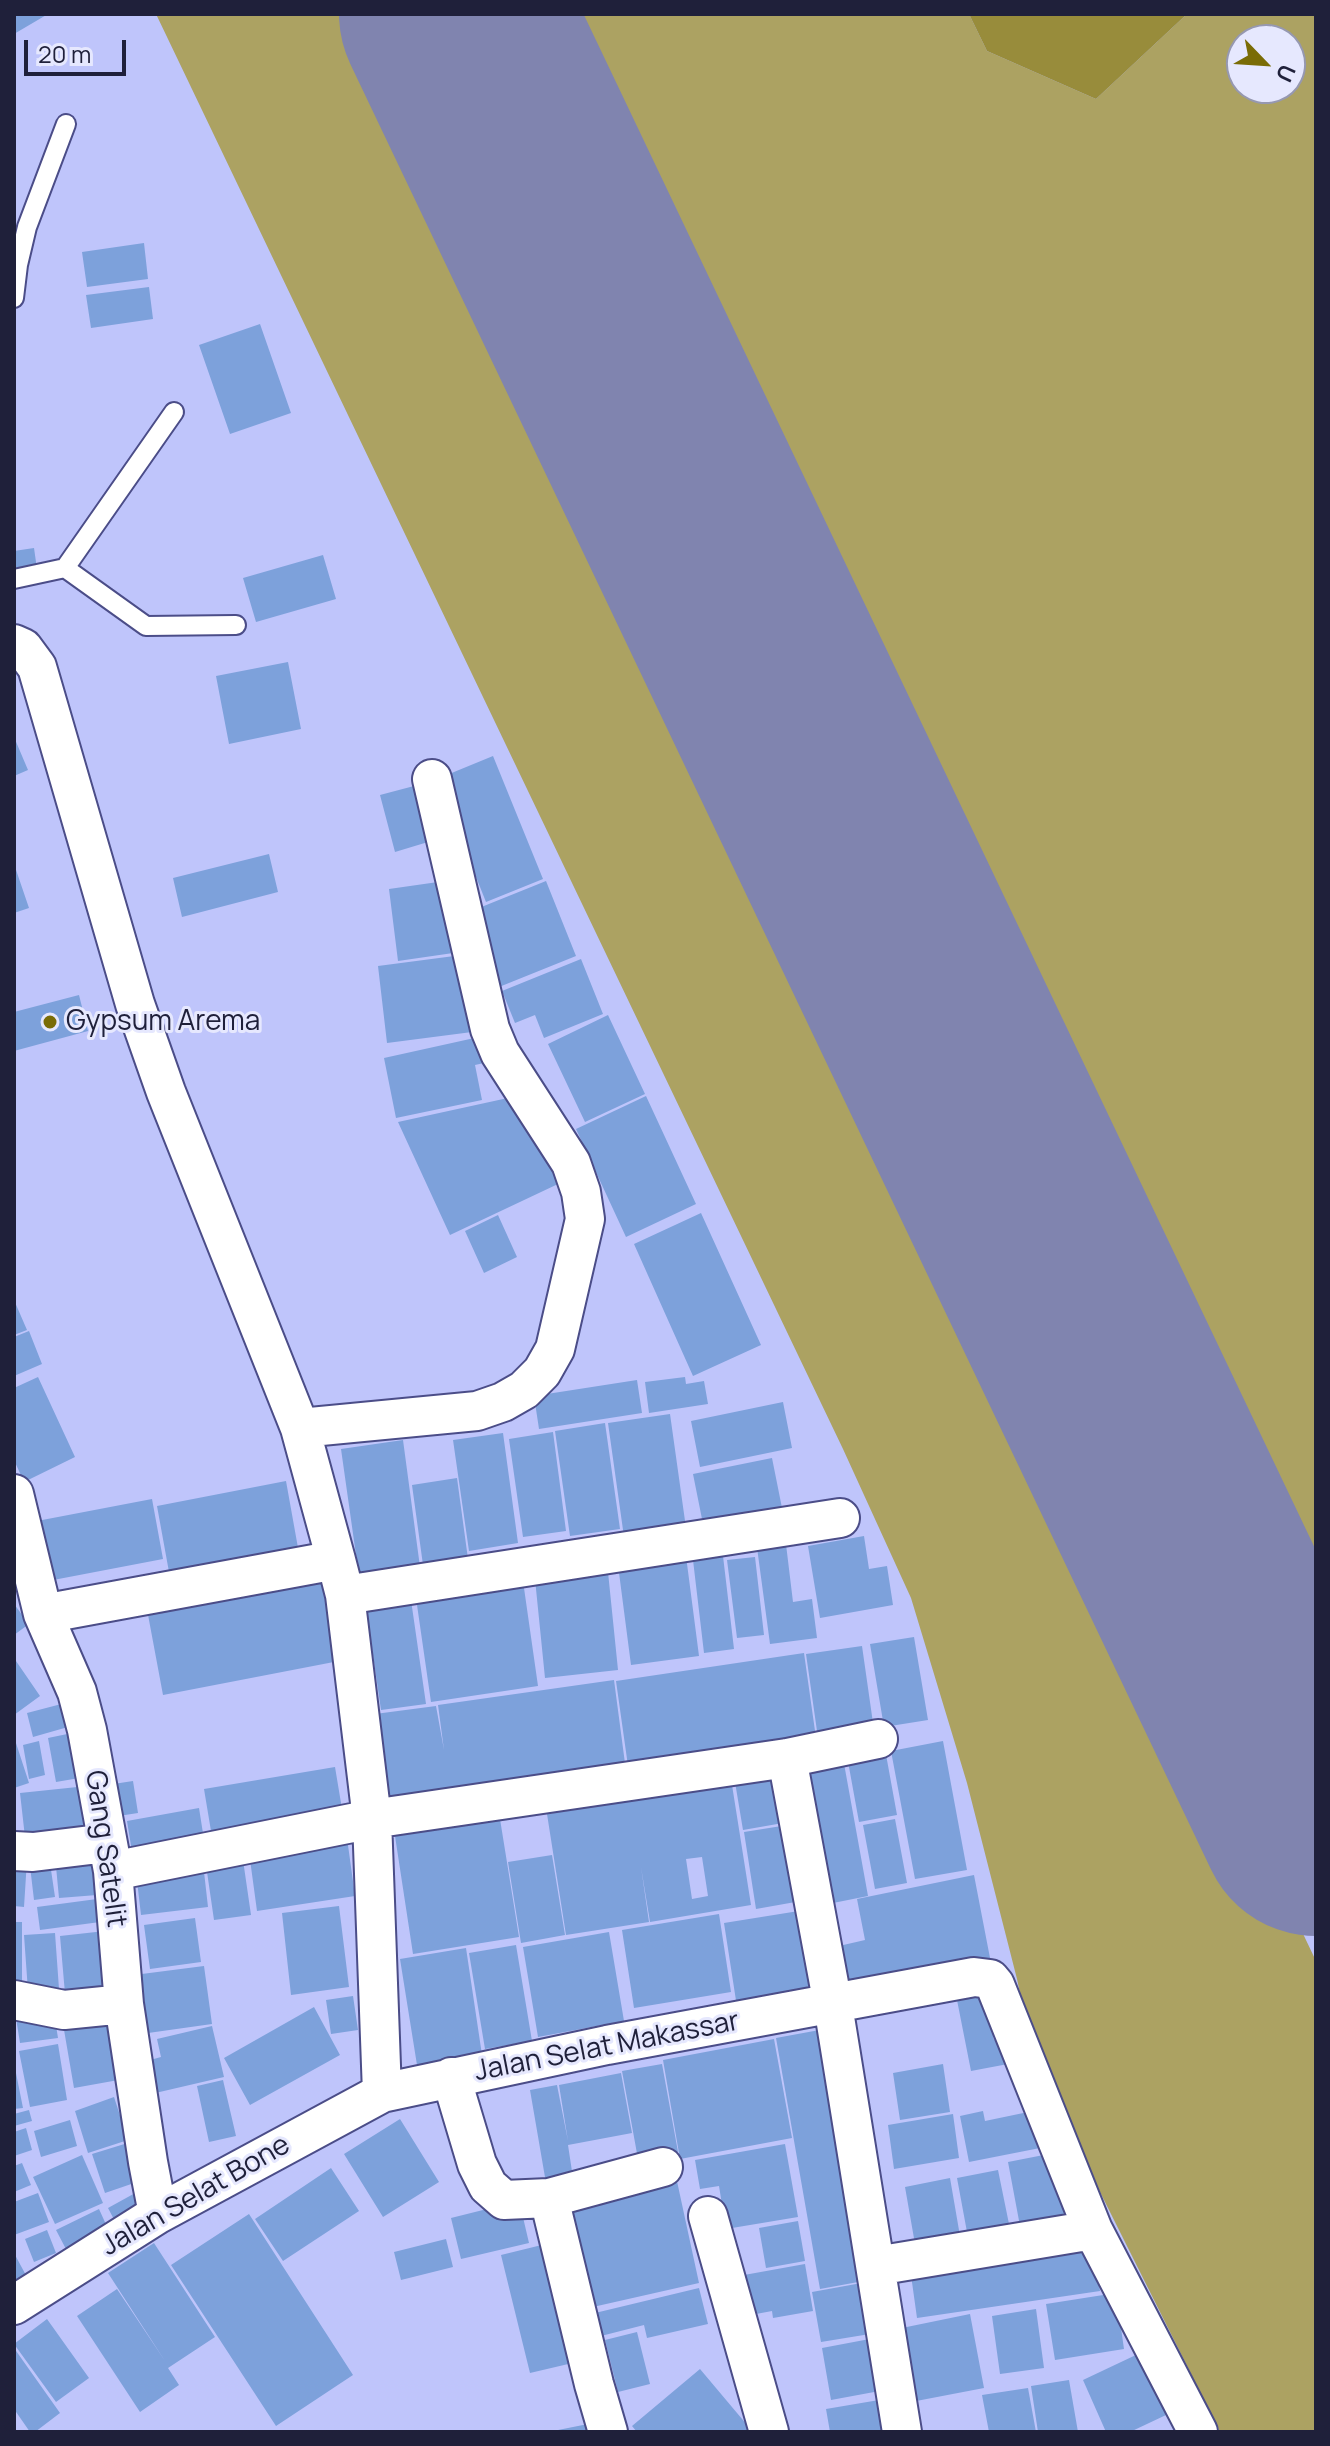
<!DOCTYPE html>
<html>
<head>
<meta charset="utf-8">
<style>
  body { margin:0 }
  #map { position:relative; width:1330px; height:2446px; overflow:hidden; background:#bfc5fb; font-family:Manrope,sans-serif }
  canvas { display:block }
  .frame { position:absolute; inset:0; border:16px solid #1f203a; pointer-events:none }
  .north { position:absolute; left:1226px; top:24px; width:80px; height:80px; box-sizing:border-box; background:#e6e8fe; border:2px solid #9698b0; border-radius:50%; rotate:115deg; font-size:22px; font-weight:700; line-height:32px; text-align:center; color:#1f203a }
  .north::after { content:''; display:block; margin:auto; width:28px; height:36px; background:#7a6c06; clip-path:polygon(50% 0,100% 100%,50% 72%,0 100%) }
  .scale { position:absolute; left:24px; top:40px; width:102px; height:36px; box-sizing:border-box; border:4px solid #1f203a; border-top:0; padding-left:10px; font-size:24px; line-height:28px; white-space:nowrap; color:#1f203a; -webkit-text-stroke:6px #e6e8fe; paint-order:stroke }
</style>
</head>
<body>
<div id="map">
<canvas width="1330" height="2446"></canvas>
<div class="frame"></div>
<div class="north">U</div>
<div class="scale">20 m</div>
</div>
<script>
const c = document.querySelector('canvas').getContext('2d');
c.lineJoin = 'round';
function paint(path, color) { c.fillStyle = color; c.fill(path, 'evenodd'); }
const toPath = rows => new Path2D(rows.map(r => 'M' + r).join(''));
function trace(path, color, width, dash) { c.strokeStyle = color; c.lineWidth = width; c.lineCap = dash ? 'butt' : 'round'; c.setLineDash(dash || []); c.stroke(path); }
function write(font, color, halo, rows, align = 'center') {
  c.font = font + ' Manrope,sans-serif'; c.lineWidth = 6; c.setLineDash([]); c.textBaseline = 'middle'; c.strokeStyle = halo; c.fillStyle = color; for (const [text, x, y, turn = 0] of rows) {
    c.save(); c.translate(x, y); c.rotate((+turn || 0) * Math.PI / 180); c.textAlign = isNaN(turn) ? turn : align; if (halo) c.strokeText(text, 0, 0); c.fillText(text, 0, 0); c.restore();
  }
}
paint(toPath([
  [156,14,389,14,1316,1961,1316,2432,1220,2432,1034,2060,1017,1979,967,1783,911,1598,843,1449],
  [522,14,969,14,987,51,1096,99,1187,14,1316,14,1316,1680],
  [1242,40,1290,40,1290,88,1242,88]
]), '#aca262');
paint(toPath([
  [969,14,1187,14,1096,99,987,51]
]), '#988c3b');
trace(toPath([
  [455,14,1316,1820]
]), '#8084af', 232);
paint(toPath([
  [14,14,48,14,14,34],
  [144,243,148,279,87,287,82,252],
  [149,287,153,319,91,328,86,295],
  [260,324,291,413,230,434,199,345],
  [34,548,37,569,14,573,14,551],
  [323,555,336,599,256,622,243,578],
  [288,662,301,729,229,744,216,676],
  [14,737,28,770,14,776],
  [493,756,543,879,486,902,437,779],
  [414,786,428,842,395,852,380,795],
  [269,854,278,892,182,917,173,878],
  [14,864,29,908,14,913],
  [452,880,460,952,398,961,389,889],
  [546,881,576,956,499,987,469,912],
  [462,955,472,1032,387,1043,378,966],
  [581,959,603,1014,544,1038,535,1015,515,1023,502,991],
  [79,995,88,1031,14,1051,14,1012],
  [608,1015,645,1094,585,1122,548,1044],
  [479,1037,484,1063,475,1065,482,1100,396,1118,384,1058],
  [517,1096,558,1184,450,1235,398,1122],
  [646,1096,696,1204,626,1237,576,1129],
  [701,1213,761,1345,693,1376,634,1244],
  [498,1215,517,1257,484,1273,465,1231],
  [14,1300,27,1330,14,1335],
  [29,1331,42,1364,14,1376,14,1337],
  [38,1377,75,1457,24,1482,14,1460,14,1388],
  [685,1377,686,1384,704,1381,708,1404,649,1413,645,1382],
  [637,1380,642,1413,539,1429,534,1396],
  [783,1402,792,1448,700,1467,691,1421],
  [670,1414,686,1528,624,1537,608,1423],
  [605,1423,620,1529,570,1536,555,1431],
  [553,1432,566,1531,523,1537,509,1439],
  [503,1433,518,1543,469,1551,453,1440],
  [403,1440,420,1567,359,1576,341,1449],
  [772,1458,782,1508,703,1524,693,1474],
  [457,1478,468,1559,423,1565,412,1485],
  [286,1481,300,1559,171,1583,157,1506],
  [152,1499,163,1559,48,1581,37,1521],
  [785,1536,793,1602,812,1599,817,1638,770,1644,756,1540],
  [864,1536,869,1569,887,1566,893,1605,820,1618,808,1546],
  [686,1556,699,1656,631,1665,618,1565],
  [723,1556,734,1649,704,1653,693,1560],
  [755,1557,764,1635,737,1638,727,1560],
  [321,1570,339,1661,163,1695,146,1604],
  [608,1572,618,1670,545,1678,535,1579],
  [523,1581,538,1686,431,1702,416,1598],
  [411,1600,426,1704,381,1710,366,1607],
  [14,1604,29,1624,14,1635],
  [914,1637,928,1720,884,1727,870,1644],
  [862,1646,874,1730,818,1738,806,1654],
  [804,1653,816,1738,628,1766,616,1681],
  [16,1661,40,1696,14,1715,14,1662],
  [614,1680,626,1771,387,1805,375,1714,436,1706,444,1750,438,1705],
  [69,1702,75,1725,33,1737,27,1713],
  [77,1732,85,1777,56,1782,48,1738],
  [15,1740,29,1783,14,1788,14,1741],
  [39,1741,45,1775,29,1779,23,1745],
  [943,1741,967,1870,915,1879,891,1751],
  [885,1749,897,1815,859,1822,847,1756],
  [843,1758,868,1896,823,1905,796,1767],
  [335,1767,344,1821,213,1843,204,1789],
  [776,1776,783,1823,743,1830,735,1782],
  [133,1781,138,1813,112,1817,107,1785],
  [732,1785,751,1905,650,1922,641,1867,649,1922,566,1935,547,1814],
  [702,1857,708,1896,692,1899,686,1859],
  [87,1786,93,1838,26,1846,20,1793],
  [199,1808,205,1846,133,1858,127,1821],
  [500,1819,519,1937,413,1954,395,1836],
  [895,1819,907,1883,875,1889,863,1825],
  [788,1825,801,1901,756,1909,744,1832],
  [347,1838,355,1896,257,1911,249,1852],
  [92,1851,97,1895,59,1898,55,1856],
  [552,1855,565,1935,521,1943,508,1862],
  [14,1859,27,1860,24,1907,14,1906],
  [243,1860,251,1915,214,1920,206,1865],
  [50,1863,55,1897,34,1900,30,1866],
  [203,1863,208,1907,141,1915,136,1872],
  [974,1875,990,1958,847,1987,839,1946,865,1940,857,1899],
  [97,1899,100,1922,40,1930,37,1907],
  [339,1906,349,1987,291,1995,282,1913],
  [805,1910,818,1994,737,2007,724,1923],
  [719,1914,731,1992,634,2008,622,1930],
  [195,1918,201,1962,150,1969,144,1925],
  [14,1922,22,1922,22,1985,14,1985],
  [105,1931,111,2000,66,2005,60,1936],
  [609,1932,624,2021,538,2037,523,1947],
  [55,1933,59,1989,28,1991,24,1935],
  [516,1945,532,2041,485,2049,469,1953],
  [466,1948,482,2055,417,2065,400,1959],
  [204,1966,212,2024,141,2034,134,1975],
  [985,1994,994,2040,1003,2038,1008,2064,971,2071,957,2000],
  [353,1996,358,2030,331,2034,326,2000],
  [314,2007,340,2055,250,2105,224,2058],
  [54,2013,58,2038,20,2043,16,2018],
  [112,2015,124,2079,74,2088,63,2024],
  [212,2026,224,2077,151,2094,143,2062,161,2057,157,2039],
  [825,2029,869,2280,820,2289,776,2038],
  [774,2039,792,2138,680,2159,663,2060],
  [58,2044,67,2100,30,2107,19,2051],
  [14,2063,23,2108,14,2109],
  [662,2064,678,2152,638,2159,622,2071],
  [943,2064,950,2112,900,2120,893,2073],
  [621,2073,632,2133,568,2145,573,2178,546,2183,530,2090,557,2085,568,2141,559,2085],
  [223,2080,236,2136,209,2142,197,2086],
  [114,2097,128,2140,88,2153,75,2111],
  [29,2110,32,2121,14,2126,14,2114],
  [983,2111,985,2121,1033,2111,1040,2148,969,2162,960,2116],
  [953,2114,959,2158,894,2169,888,2125],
  [400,2119,439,2182,383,2217,344,2154],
  [70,2120,77,2146,41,2157,34,2131],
  [26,2128,32,2150,14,2156,14,2132],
  [131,2142,143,2180,105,2193,92,2154],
  [785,2144,798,2217,726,2229,719,2186,700,2189,695,2160],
  [1059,2152,1071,2217,1020,2226,1008,2162],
  [82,2155,103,2203,55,2224,33,2177],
  [22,2163,31,2185,14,2192,14,2166],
  [331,2168,359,2211,283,2261,255,2219],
  [998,2170,1009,2224,967,2232,957,2178],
  [675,2172,699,2283,584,2309,560,2197],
  [950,2178,960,2236,915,2244,905,2187],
  [137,2192,148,2210,118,2227,108,2208],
  [38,2193,49,2222,14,2235,14,2202],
  [503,2205,522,2213,529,2243,461,2259,451,2218],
  [99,2209,109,2231,67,2251,56,2230],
  [249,2214,353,2375,276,2426,171,2265],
  [798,2221,805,2261,766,2268,759,2228],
  [47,2230,56,2253,34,2262,25,2239],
  [446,2239,453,2267,401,2280,394,2252],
  [1093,2241,1100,2291,917,2318,911,2275],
  [554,2242,581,2361,530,2373,501,2255],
  [154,2243,215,2337,168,2368,179,2385,140,2412,77,2316,117,2289,165,2361,108,2273],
  [14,2253,28,2279,14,2287],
  [805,2264,813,2311,773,2318,772,2311,740,2317,733,2277],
  [867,2282,876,2333,821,2342,812,2292],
  [699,2288,708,2324,647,2338,644,2325,601,2336,595,2313],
  [1116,2293,1124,2349,1055,2360,1046,2304],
  [1036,2309,1044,2368,1000,2374,992,2316],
  [970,2314,984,2388,911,2402,897,2329],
  [47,2319,89,2378,56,2402,14,2344],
  [637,2332,650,2384,618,2392,605,2340],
  [875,2338,885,2390,831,2400,822,2348],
  [14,2348,60,2413,35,2432,30,2432,14,2409],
  [1138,2354,1166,2415,1130,2432,1106,2432,1083,2380],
  [700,2369,753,2432,637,2432,632,2426],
  [1069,2380,1078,2432,1038,2432,1031,2386],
  [1028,2388,1036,2432,989,2432,982,2395],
  [885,2399,891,2432,830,2432,826,2409],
  [603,2421,605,2432,553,2432,553,2431]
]), '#7da1db');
const lane = toPath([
  [14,298,18,265,27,227,66,124],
  [65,568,174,412],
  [14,579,65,568,146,626,236,625]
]);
const street = toPath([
  [14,644,23,648,37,667,135,1004,166,1092,300,1428,336,1560,345,1595,372,1819,382,2093],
  [300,1428,477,1411,503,1402,524,1390,542,1372,555,1349,585,1219,581,1192,571,1163,500,1053,490,1029,432,779],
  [14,1494,43,1614,77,1692,87,1730,113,1871,124,2004,148,2162,158,2214],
  [345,1595,840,1518],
  [43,1614,336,1560],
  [787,1758,833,2005,902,2432],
  [14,1851,33,1852,107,1843],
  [113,1871,372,1819,787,1758,878,1739],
  [14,2000,64,2010,124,2004],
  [451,2077,477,2164,488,2186,504,2200,549,2198,663,2167],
  [549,2198,594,2384,608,2432],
  [708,2216,769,2432],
  [876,2266,1093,2230],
  [14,2305,158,2214,382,2093,607,2045,974,1977,990,1979,995,1985,1093,2230,1198,2432]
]);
trace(lane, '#4b4d88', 22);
trace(street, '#4b4d88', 42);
trace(lane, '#fff', 18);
trace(street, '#fff', 38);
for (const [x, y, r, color] of [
  [50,1022,8,"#7a6c06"]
]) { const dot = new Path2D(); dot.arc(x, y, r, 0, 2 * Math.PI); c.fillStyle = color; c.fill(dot); trace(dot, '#e6e8fe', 3); }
write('28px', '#1f203a', '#e6e8fe', [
  ["Gypsum Arema",66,1022]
], 'left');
write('28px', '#1f203a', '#e6e8fe', [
  ["Gang Satelit",105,1849,82],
  ["Jalan Selat Makassar",607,2047,-11],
  ["Jalan Selat Bone",196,2196,-30]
]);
</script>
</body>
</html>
